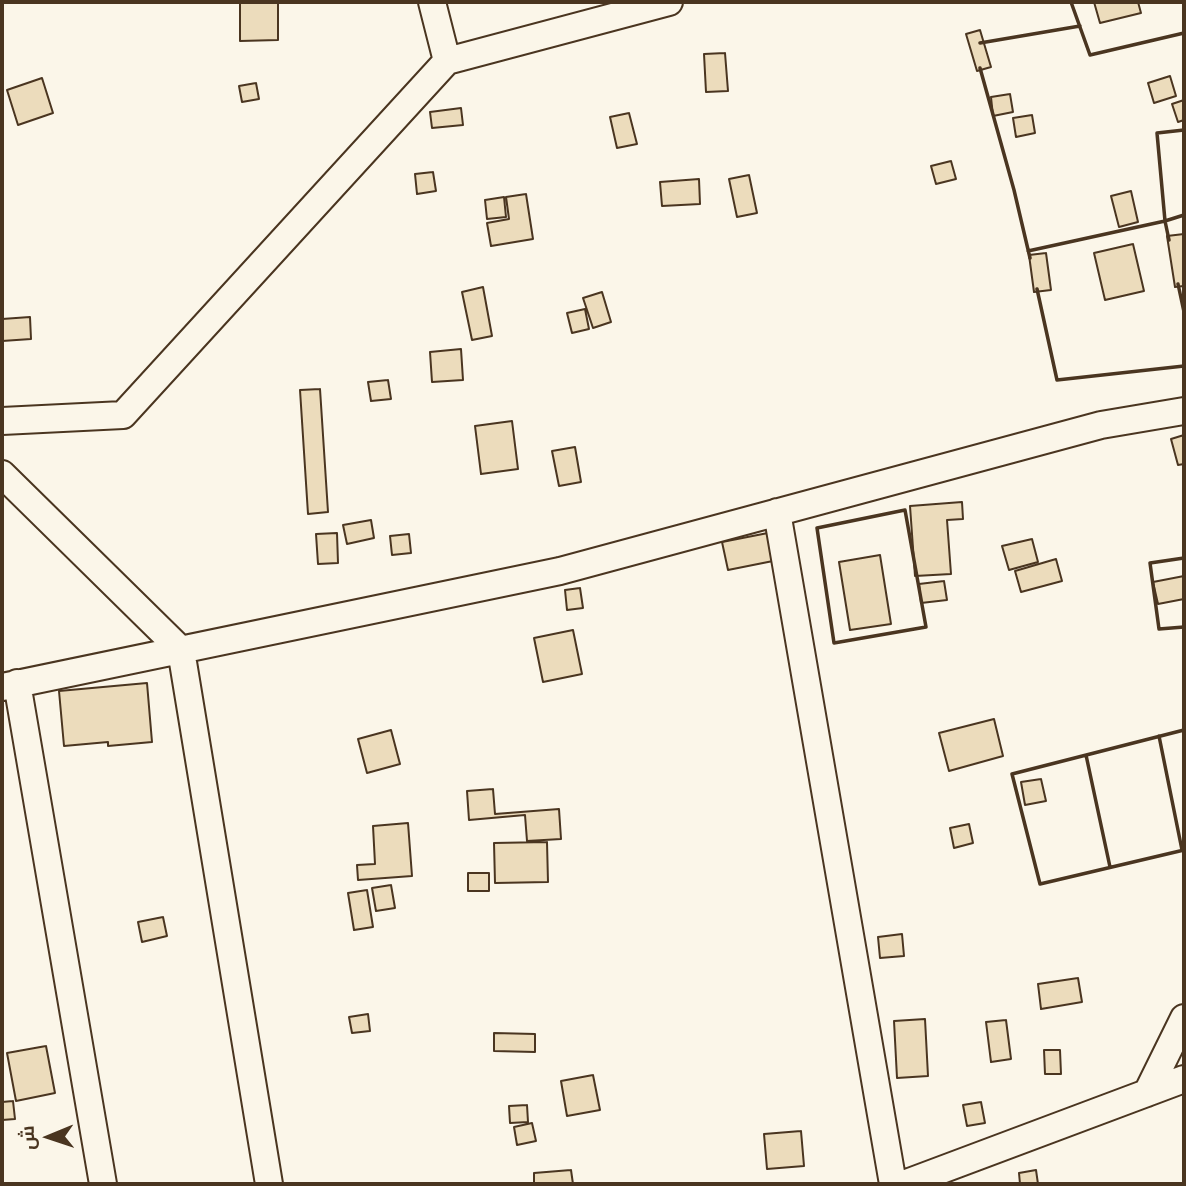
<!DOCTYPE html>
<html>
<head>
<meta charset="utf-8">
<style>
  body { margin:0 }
  #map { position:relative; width:1186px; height:1186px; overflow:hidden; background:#fbf6e9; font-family:Arial,Cairo,sans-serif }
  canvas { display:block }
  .frame { position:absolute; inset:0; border:4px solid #4a3520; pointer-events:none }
  .north { position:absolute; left:14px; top:1102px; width:70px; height:70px; -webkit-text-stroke:5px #fbf6e9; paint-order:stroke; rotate:268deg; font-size:19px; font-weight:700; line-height:28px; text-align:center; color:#4a3520 }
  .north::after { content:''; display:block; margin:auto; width:24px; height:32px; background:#4a3520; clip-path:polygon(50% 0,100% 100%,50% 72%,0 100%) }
</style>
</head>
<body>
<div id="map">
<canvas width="1186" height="1186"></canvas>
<div class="frame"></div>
<div class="north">ش</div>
</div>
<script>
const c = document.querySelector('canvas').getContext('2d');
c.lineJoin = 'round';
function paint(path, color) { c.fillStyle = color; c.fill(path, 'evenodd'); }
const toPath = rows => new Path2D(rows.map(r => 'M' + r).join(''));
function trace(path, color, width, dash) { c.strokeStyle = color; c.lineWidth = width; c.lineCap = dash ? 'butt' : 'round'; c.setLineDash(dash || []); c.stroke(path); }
const building = toPath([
  [240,2,278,2,278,40,240,41,240,2],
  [1094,2,1138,2,1141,13,1100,23,1094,2],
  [980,30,991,67,977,71,966,34,980,30],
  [725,53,728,91,706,92,704,54,725,53],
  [1170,76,1176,96,1154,103,1148,83,1170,76],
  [42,78,53,113,18,125,7,90,42,78],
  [256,83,259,99,242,102,239,86,256,83],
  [1010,94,1013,112,993,116,991,97,1010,94],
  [1184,100,1184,120,1178,122,1172,104,1184,100],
  [461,108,463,125,432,128,430,112,461,108],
  [629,113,637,144,617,148,610,117,629,113],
  [1032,115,1035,133,1016,137,1013,118,1032,115],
  [951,161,956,179,936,184,931,166,951,161],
  [433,172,436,191,417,194,415,174,433,172],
  [749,175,757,213,737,217,729,179,749,175],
  [699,179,700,204,662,206,660,182,699,179],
  [1131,191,1138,222,1119,227,1111,196,1131,191],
  [526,194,533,239,491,246,487,223,509,219,506,197,526,194],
  [504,197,506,217,487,219,485,200,504,197],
  [1184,234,1184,286,1175,287,1167,236,1184,234],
  [1133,244,1144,291,1105,300,1094,253,1133,244],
  [1046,253,1051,290,1034,292,1029,255,1046,253],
  [483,287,492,336,472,340,462,292,483,287],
  [602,292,611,322,593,328,583,298,602,292],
  [585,309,589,329,572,333,567,313,585,309],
  [30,317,31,339,2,341,2,319,30,317],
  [461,349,463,380,432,382,430,352,461,349],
  [388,380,391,399,371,401,368,382,388,380],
  [320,389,328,512,308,514,300,390,320,389],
  [512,421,518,469,481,474,475,426,512,421],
  [1184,435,1184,464,1178,465,1171,439,1184,435],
  [575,447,581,482,559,486,552,451,575,447],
  [962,502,963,519,947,520,951,574,915,576,910,506,962,502],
  [371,520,374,538,347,544,343,525,371,520],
  [773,532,778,560,728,570,722,542,773,532],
  [337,533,338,563,318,564,316,534,337,533],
  [409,534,411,553,392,555,390,536,409,534],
  [1032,539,1038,562,1009,570,1002,546,1032,539],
  [880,555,891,624,850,630,839,562,880,555],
  [1056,559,1062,581,1021,592,1015,571,1056,559],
  [1184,576,1184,599,1158,604,1153,582,1184,576],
  [944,581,947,600,921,603,919,584,944,581],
  [580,588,583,608,567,610,565,590,580,588],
  [573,630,582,674,543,682,534,638,573,630],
  [147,683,152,742,108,746,108,742,64,746,59,691,147,683],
  [994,719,1003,756,949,771,939,733,994,719],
  [391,730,400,764,367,773,358,739,391,730],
  [1041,779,1046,801,1025,805,1021,782,1041,779],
  [493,789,495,814,559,809,561,839,527,841,525,815,469,820,467,791,493,789],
  [408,823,412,876,358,880,357,865,375,864,373,826,408,823],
  [969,824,973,843,954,848,950,828,969,824],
  [547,842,548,882,495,883,494,843,547,842],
  [468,873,489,873,489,891,468,891,468,873],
  [391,885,395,908,376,911,372,888,391,885],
  [367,890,373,927,354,930,348,893,367,890],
  [163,917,167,936,142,942,138,922,163,917],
  [902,934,904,956,880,958,878,937,902,934],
  [1078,978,1082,1002,1041,1009,1038,984,1078,978],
  [368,1014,370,1031,352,1033,349,1017,368,1014],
  [925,1019,928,1076,897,1078,894,1021,925,1019],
  [1006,1020,1011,1059,991,1062,986,1022,1006,1020],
  [494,1033,535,1034,535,1052,494,1051,494,1033],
  [46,1046,55,1093,16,1101,7,1053,46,1046],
  [1044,1050,1060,1050,1061,1074,1045,1074,1044,1050],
  [593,1075,600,1110,567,1116,561,1081,593,1075],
  [13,1101,15,1119,2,1120,2,1102,13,1101],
  [981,1102,985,1123,967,1126,963,1105,981,1102],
  [527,1105,528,1122,510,1123,509,1106,527,1105],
  [532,1123,536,1141,517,1145,514,1127,532,1123],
  [801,1131,804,1166,767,1169,764,1134,801,1131],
  [571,1170,573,1184,534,1184,534,1173,571,1170],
  [1036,1170,1038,1184,1020,1184,1019,1173,1036,1170]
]);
paint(building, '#ecdcbc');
trace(building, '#4a3520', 2);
const street = toPath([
  [432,2,447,61],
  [2,421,123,415,447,61,669,2],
  [2,474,181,650,269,1184],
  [777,512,893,1184],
  [17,683,103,1184],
  [2,687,560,571,1101,425,1184,411],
  [1147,1093,1184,1018],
  [904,1184,1184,1079]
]);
trace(street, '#4a3520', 30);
trace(street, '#fbf6e9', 26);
trace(toPath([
  [1071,2,1090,55,1184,33],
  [980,43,1080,26],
  [980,68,1014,190,1030,258],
  [1184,130,1157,133,1165,221,1184,215],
  [1028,251,1165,221,1169,240],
  [1178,284,1184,312],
  [1037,289,1057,380,1184,366],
  [905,510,926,627,834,643,817,528,905,510],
  [1184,558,1150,563,1159,629,1184,627],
  [1184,730,1012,774,1040,884,1184,850],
  [1159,736,1182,850],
  [1086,755,1110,867]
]), '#4a3520', 3.5);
</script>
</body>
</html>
